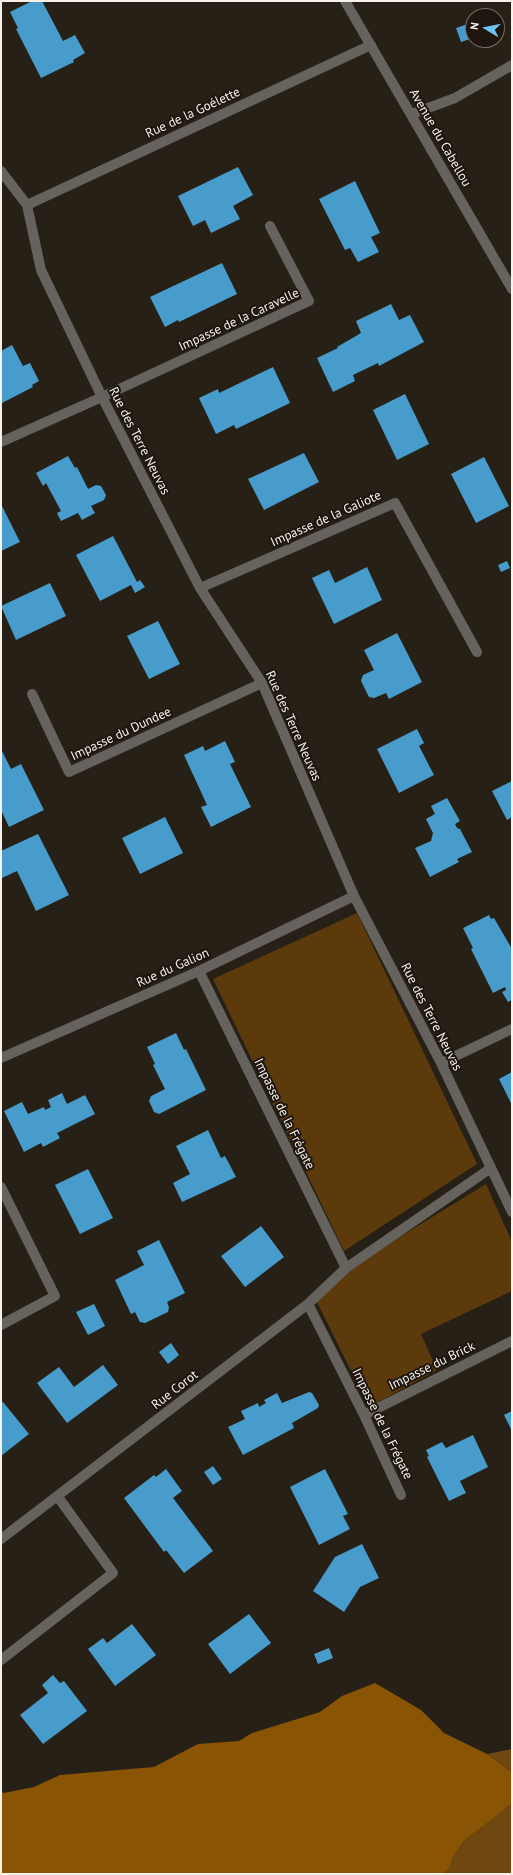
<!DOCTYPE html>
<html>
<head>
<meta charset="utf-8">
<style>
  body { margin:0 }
  #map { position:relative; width:513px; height:1875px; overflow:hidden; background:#272017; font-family:"PT Sans",sans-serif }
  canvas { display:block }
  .frame { position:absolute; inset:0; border:2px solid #f6f1eb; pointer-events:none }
  .north { position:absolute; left:465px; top:8px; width:40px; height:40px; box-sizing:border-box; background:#1e160e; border:1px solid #746e66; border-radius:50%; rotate:280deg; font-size:11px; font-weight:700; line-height:16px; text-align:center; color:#f6f1eb }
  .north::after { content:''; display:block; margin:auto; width:14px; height:18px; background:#6ec2f3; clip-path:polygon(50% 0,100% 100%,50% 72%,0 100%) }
</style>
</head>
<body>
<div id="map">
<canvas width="513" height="1875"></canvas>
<div class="frame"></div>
<div class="north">N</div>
</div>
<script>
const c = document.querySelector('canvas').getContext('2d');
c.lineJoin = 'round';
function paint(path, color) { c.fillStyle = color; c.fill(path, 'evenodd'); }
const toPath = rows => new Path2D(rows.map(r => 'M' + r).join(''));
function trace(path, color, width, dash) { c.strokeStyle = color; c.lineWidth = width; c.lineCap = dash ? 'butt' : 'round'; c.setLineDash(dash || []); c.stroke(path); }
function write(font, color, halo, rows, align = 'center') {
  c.font = font + ' "PT Sans",sans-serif'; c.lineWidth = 4; c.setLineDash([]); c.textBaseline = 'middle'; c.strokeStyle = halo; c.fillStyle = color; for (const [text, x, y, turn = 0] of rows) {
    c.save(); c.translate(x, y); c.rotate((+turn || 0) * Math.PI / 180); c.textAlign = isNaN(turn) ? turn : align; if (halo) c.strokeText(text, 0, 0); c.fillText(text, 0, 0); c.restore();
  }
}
paint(toPath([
  [357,913,477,1164,344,1251,213,979],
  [486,1184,512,1242,512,1291,421,1334,437,1370,369,1407,316,1300,346,1270]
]), '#5c3a0c');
paint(toPath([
  [512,1749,512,1772,487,1754],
  [512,1804,512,1874,442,1874,450,1867,453,1857,464,1841]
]), '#6f4711');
paint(toPath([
  [375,1683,421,1710,444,1733,487,1754,512,1772,512,1804,464,1841,453,1857,450,1867,442,1874,1,1874,1,1792,4,1793,34,1787,60,1775,154,1767,198,1744,239,1741,252,1733,320,1712,342,1696]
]), '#895504');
paint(toPath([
  [32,1,42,1,63,41,75,35,85,53,73,60,74,62,41,78,16,29,18,28,10,12],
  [471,23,473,38,461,42,456,28],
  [238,167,253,195,233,206,240,219,211,233,205,220,193,226,178,196],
  [355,181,380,233,371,237,379,252,358,262,350,248,345,250,319,199],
  [222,263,237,294,179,322,178,320,165,327,150,297],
  [391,304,399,320,410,315,424,342,379,366,378,363,353,375,355,381,333,392,317,358,338,348,337,347,361,333,356,321],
  [12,345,23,366,30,363,39,381,32,385,33,387,2,403,1,351],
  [273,367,290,403,236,429,234,425,216,434,199,398,218,389,219,393],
  [405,394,429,444,397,460,373,410],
  [304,453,319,482,264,510,248,479],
  [68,456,75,468,77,467,88,489,96,485,101,486,106,495,104,500,91,506,95,513,82,520,78,513,61,521,57,513,61,511,46,483,43,486,36,473],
  [484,457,509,506,476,523,451,474],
  [1,504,20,542,1,551],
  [113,536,137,582,140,580,145,587,135,593,131,585,100,601,76,555],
  [507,561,510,568,501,572,498,565],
  [367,567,382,600,334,624,312,578,329,570,335,583],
  [50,583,66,616,16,640,1,606],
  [158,621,180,664,149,679,127,636],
  [397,633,422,682,389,699,386,693,374,698,369,697,361,681,363,675,374,670,364,650],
  [417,729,424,743,419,746,434,775,399,793,377,749],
  [225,741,235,762,230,764,251,807,211,827,201,807,207,805,184,755,203,746,205,751],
  [1,749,11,769,21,764,44,810,9,827,1,810],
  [512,781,512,817,507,820,492,791],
  [447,798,460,821,455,824,457,828,460,829,472,852,457,859,459,862,430,877,415,848,431,841,433,833,426,819,435,814,431,806],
  [165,817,183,853,140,874,122,838],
  [38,834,69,895,36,911,17,871,2,878,1,851],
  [489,915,491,919,494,918,512,949,512,1000,508,1002,502,992,506,990,505,987,493,993,471,949,473,948,463,928],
  [176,1033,184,1050,186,1049,206,1090,159,1114,154,1112,149,1101,151,1096,165,1089,153,1065,155,1064,147,1047],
  [512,1072,512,1105,499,1079],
  [62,1093,67,1104,85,1095,95,1114,57,1133,60,1138,43,1147,41,1143,24,1152,4,1111,22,1102,28,1114,44,1107,45,1110,51,1107,48,1100],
  [208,1130,221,1158,225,1156,236,1177,182,1202,173,1183,190,1174,176,1146],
  [88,1169,113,1218,80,1234,55,1185],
  [261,1226,284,1257,245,1287,221,1256],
  [159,1240,185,1293,167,1302,169,1307,168,1312,145,1323,140,1322,135,1312,131,1314,115,1280,144,1265,137,1251],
  [94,1304,105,1326,88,1335,76,1312],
  [171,1343,179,1355,168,1364,159,1352],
  [103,1365,118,1385,67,1423,37,1383,59,1367,74,1387],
  [309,1392,312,1393,319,1405,318,1408,292,1423,294,1428,243,1455,228,1427,245,1419,241,1411,258,1403,259,1407,266,1403,264,1400,277,1393,282,1403],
  [3,1402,29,1434,1,1456,1,1403],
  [512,1411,512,1431,504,1415],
  [473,1435,488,1467,460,1481,466,1493,449,1501,427,1457,429,1456,426,1450,442,1442,446,1448],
  [213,1466,222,1479,213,1485,204,1472],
  [166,1469,182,1491,173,1498,213,1551,184,1573,166,1550,164,1552,124,1498,154,1475,156,1477],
  [325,1469,348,1514,343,1516,350,1529,319,1545,290,1487],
  [362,1544,379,1578,360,1587,344,1612,313,1591,335,1557],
  [249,1614,271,1643,230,1674,208,1644],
  [132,1624,156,1655,115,1686,88,1649,103,1638,107,1643],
  [329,1648,333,1658,318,1664,314,1654],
  [53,1675,60,1683,64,1681,87,1711,43,1744,20,1715,48,1693,42,1685]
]), '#479ccb');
trace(toPath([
  [345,1,512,289],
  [412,114,455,98,512,65],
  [1,171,27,205,41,270,102,397,200,588,262,683,354,896,441,1063,512,1212],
  [27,205,371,45],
  [1,442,102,397,309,301,270,226],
  [200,588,395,503,477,652],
  [32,694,69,772,262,683],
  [199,971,346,1268],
  [1,1058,199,971,354,896],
  [441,1063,512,1029],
  [1,1187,55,1296,1,1325],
  [308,1304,364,1415,401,1495],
  [364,1415,512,1341],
  [1,1539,308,1304,346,1268,491,1168],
  [1,1660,113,1573,58,1497]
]), '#66625e', 10);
write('13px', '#f6f1eb', '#1e160e', [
  ["Rue de la Goélette",193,113,-25],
  ["Avenue du Cabellou",440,138,60],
  ["Impasse de la Caravelle",239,320,-25],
  ["Rue des Terre Neuvas",139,441,63],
  ["Impasse de la Galiote",326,519,-24],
  ["Rue des Terre Neuvas",293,726,66],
  ["Impasse du Dundee",121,734,-25],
  ["Rue du Galion",173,968,-24],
  ["Rue des Terre Neuvas",431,1017,63],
  ["Impasse de la Frégate",284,1114,64],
  ["Impasse du Brick",432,1366,-26],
  ["Rue Corot",175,1390,-38],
  ["Impasse de la Frégate",382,1424,64]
]);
</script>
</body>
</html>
